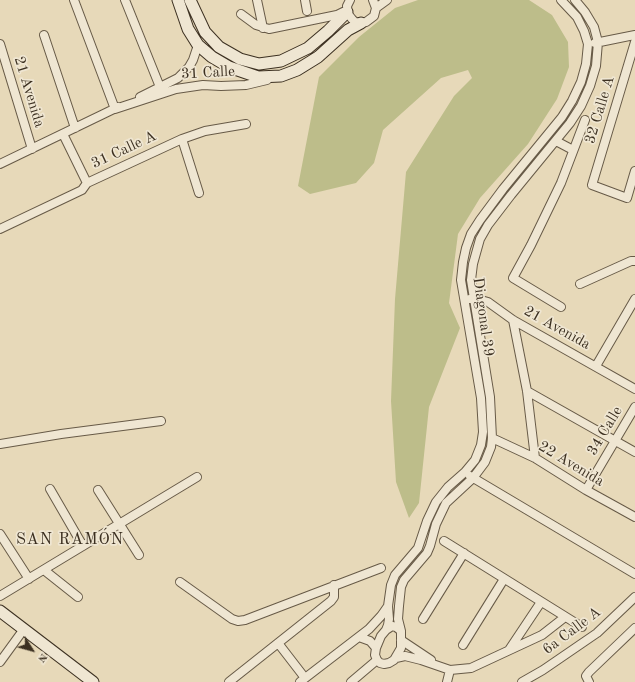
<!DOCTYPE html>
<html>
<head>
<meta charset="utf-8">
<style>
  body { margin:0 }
  #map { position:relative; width:635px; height:682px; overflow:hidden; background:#e7d9b9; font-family:"Old Standard TT",serif }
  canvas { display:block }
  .north { position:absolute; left:12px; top:630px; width:40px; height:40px; -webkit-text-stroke:3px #efe6d2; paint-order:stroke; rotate:127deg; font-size:11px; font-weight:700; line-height:16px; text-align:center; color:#3c3021 }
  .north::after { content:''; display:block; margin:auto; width:14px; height:18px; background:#3c3021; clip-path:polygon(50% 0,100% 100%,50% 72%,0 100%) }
</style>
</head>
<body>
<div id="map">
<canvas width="635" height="682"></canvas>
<div class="north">N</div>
</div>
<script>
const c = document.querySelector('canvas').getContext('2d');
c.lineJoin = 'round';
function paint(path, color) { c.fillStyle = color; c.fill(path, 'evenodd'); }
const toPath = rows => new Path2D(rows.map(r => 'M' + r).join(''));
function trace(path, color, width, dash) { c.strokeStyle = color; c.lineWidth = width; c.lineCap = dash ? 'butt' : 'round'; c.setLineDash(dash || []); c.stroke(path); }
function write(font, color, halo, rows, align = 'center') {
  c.font = font + ' "Old Standard TT",serif'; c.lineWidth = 3.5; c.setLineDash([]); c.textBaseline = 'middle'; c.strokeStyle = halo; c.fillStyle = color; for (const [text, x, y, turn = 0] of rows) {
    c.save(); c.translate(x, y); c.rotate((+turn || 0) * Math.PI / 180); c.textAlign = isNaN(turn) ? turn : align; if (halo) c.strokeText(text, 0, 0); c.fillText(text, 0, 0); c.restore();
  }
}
paint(toPath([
  [418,0,529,0,552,15,568,42,569,67,557,99,528,144,480,198,458,234,449,303,460,328,429,407,419,503,409,518,396,482,391,401,395,299,406,172,454,96,472,78,468,70,441,78,383,130,374,163,356,183,310,194,298,186,319,77,359,37,395,8]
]), '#bdbd8a');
const street = toPath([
  [74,0,115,109,176,89,203,85,221,86,246,85,267,80],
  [125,0,160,87],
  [257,0,263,28],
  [305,0,307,11],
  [350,0,347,6,348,14,352,19,355,22,361,23,366,22,374,16,376,8,373,0],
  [376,8,387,0],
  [241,14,256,25,269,29,337,15,345,11],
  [44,35,75,128],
  [635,42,592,185,627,198,635,171],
  [595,43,635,35],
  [0,44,32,149],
  [140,97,178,78,189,67,193,60,198,45],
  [63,134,87,183],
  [182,139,199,193],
  [556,141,573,150],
  [0,164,118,107],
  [0,229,82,190,87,183,182,139,205,131,246,124],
  [580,284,631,261,635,261],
  [470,299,474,298,488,302,513,320,635,389],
  [561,307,513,278,531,245,561,183,585,120],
  [513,320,527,391,535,458],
  [596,366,635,299],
  [527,391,635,452],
  [492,438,535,458,586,490,635,517],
  [0,444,61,434,161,421],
  [470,476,635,574],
  [50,489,83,546],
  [98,490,139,555],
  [586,490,635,407],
  [0,534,29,579],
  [444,541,582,627],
  [44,570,78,597],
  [180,582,232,619,238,621,245,620,381,568],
  [0,596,197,477],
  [423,619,464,553],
  [392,626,396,627,401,631,401,648,394,660,389,663,384,664,380,663,377,660,375,655,376,648,381,636,386,630,392,626],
  [386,630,388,625,389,619,388,606,391,585,395,575,418,548,427,521,436,502,448,487,465,472,475,460,481,445,483,432,481,398,461,280,463,262,466,248,471,234,480,220,503,189,562,117,572,101,581,82,586,64,588,44,584,31,577,17,561,0],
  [401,631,398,619,399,606,401,587,404,580,427,553,430,546,436,524,446,503,473,478,485,462,491,447,492,438,490,397,471,280,473,264,480,239,488,225,511,195,570,123,581,106,590,86,596,66,598,42,594,27,585,12,575,0],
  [359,637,370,641,376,648],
  [401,640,431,660],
  [278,643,305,678],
  [463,645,504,579],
  [509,650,541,602],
  [396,658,405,656,421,660,450,670,471,668,542,635,565,617],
  [0,662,24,629],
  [229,682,331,601,334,597,334,585],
  [300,682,369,629,381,616,388,606],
  [351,682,377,660],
  [447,682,450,670],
  [522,682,543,670,597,633,635,597],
  [589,682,586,676,589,672,635,628]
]);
const secondary = toPath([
  [178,0,188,29,198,45,212,57,229,67,258,77,281,76,297,70,318,57,348,30,361,23],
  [190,0,205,32,219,47,240,59,259,64,281,61,308,48,328,31,347,12],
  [0,611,93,682]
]);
trace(street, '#675a47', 10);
trace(secondary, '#3c3021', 13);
trace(street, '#efe6d2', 8);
trace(secondary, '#efe6d2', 11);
write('15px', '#3c3021', '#efe6d2', [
  ["31 Calle",208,73,-3],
  ["21 Avenida",29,92,73],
  ["32 Calle A",600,110,-73],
  ["31 Calle A",124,150,-25],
  ["Diagonal 39",483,317,82],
  ["21 Avenida",557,328,29],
  ["34 Calle",605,431,-59],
  ["22 Avenida",571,464,31],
  ["6a Calle A",572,631,-37]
]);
c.letterSpacing = '1px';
write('16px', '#3c3021', '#efe6d2', [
  ["SAN RAMÓN",70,540]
]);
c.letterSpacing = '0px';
</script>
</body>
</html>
